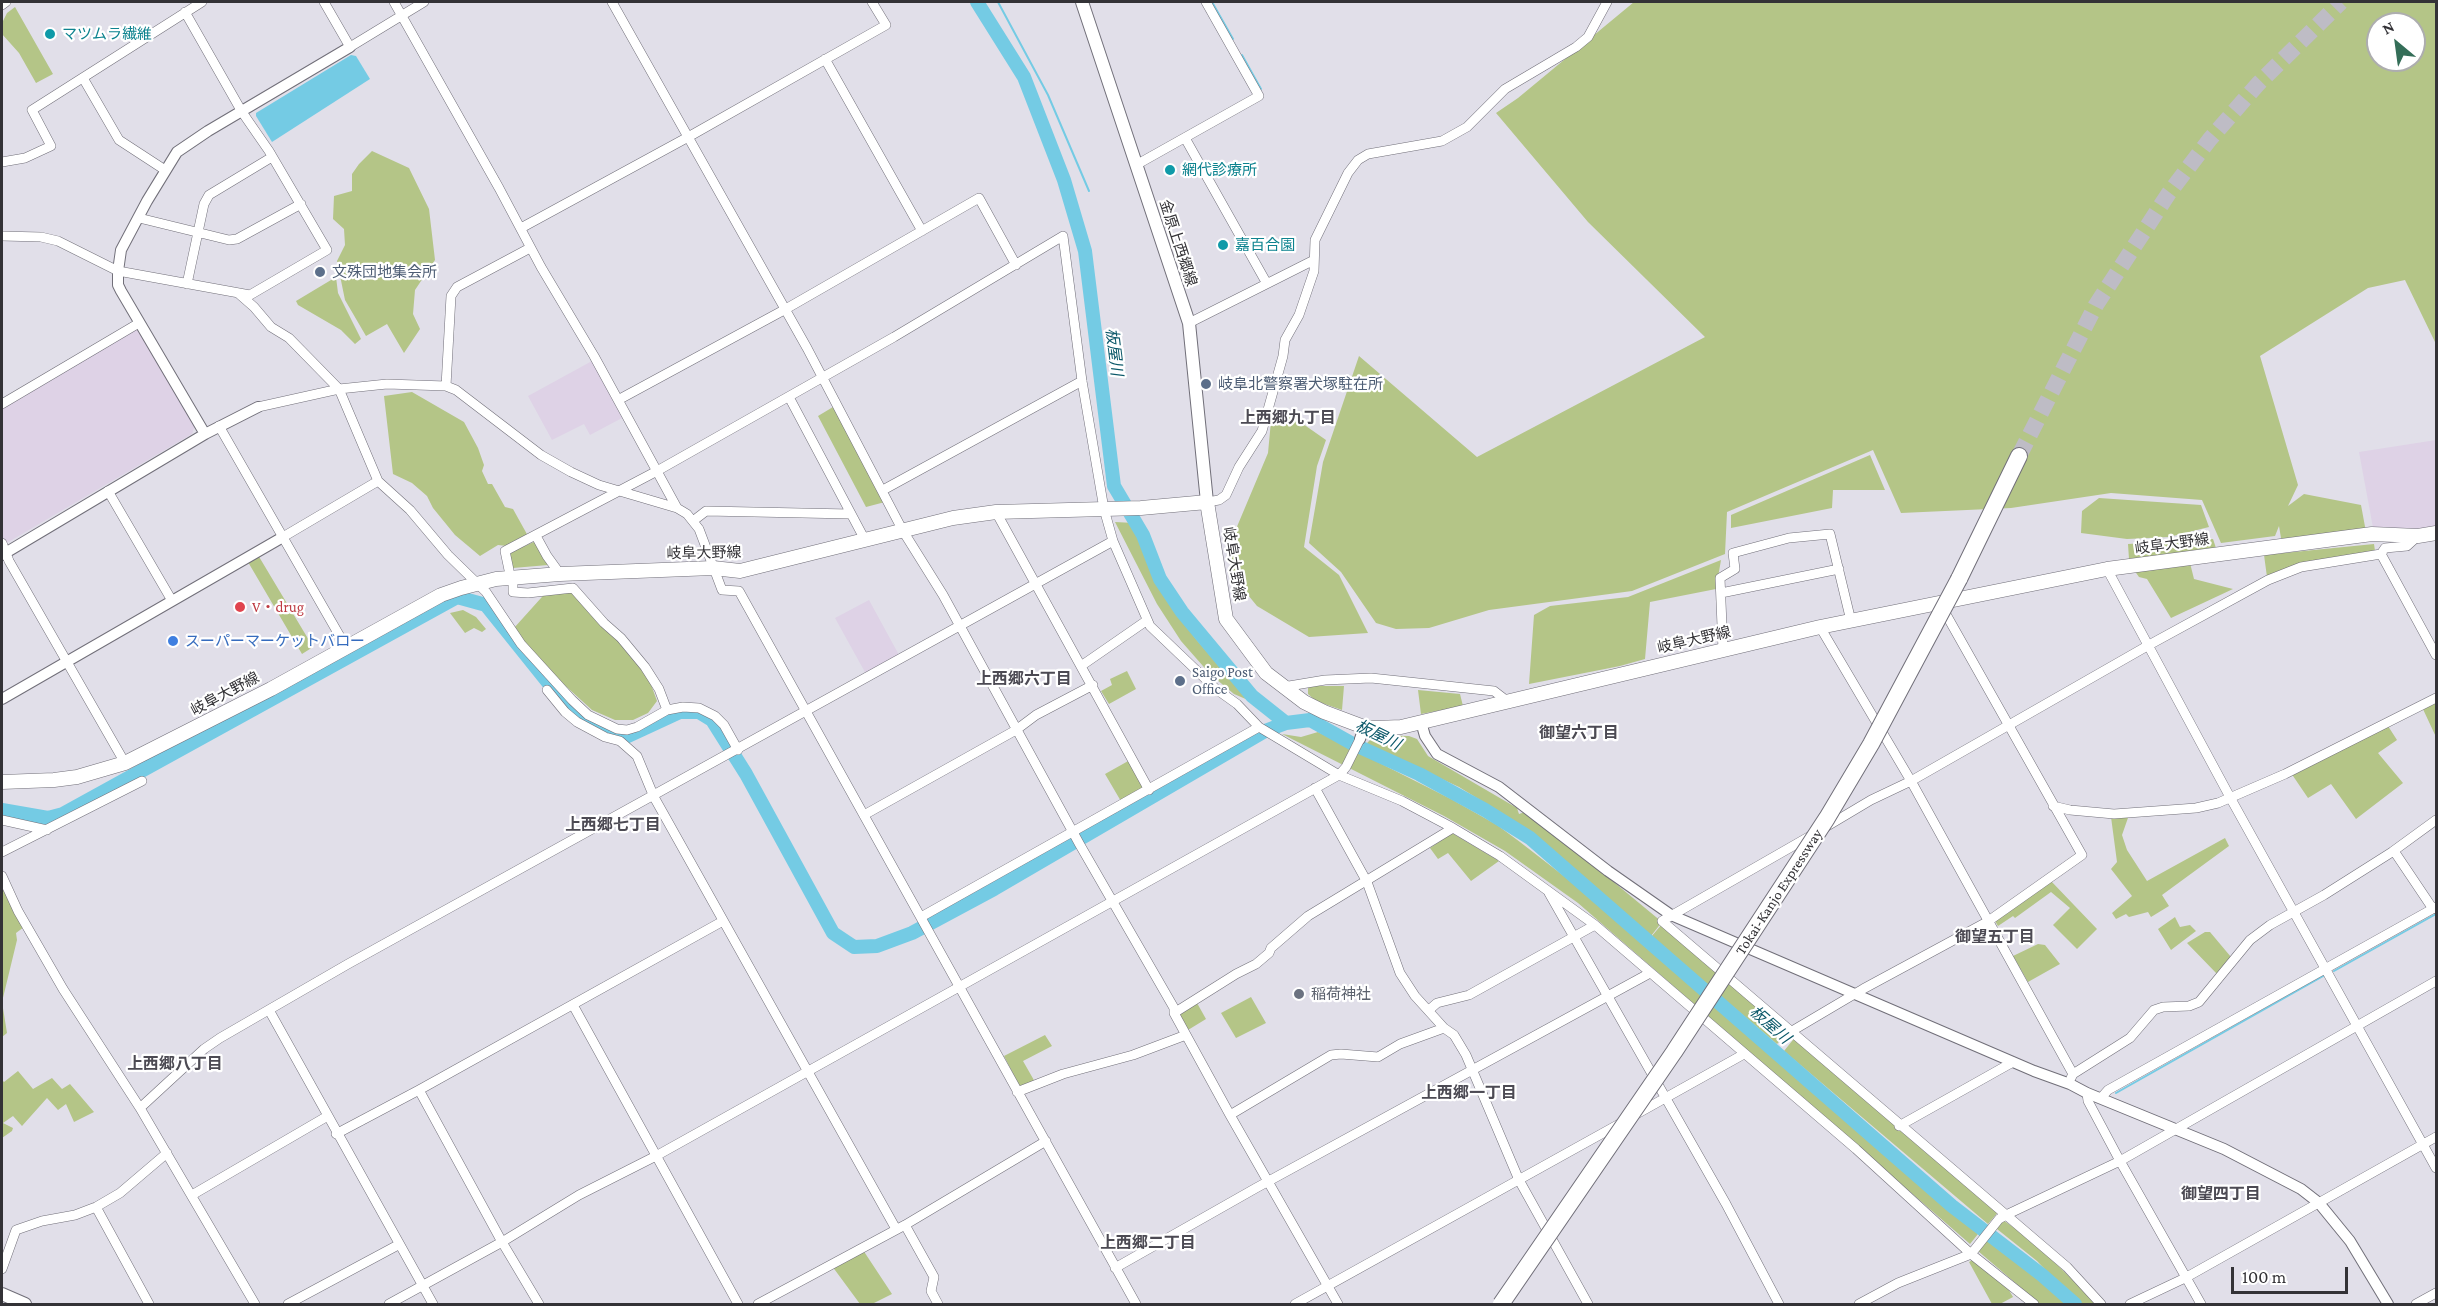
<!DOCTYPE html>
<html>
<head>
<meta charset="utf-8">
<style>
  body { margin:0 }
  #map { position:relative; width:2438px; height:1306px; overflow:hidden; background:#e1dfe9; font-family:"Crimson Pro",serif }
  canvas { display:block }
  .frame { position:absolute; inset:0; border:3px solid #333236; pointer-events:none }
  .north { position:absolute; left:2366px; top:12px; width:60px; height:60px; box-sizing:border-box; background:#fff; border:2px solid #adadaf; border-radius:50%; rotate:331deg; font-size:16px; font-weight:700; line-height:24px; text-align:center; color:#333236 }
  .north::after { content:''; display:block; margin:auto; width:21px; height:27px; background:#346e58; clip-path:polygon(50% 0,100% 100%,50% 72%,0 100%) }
  .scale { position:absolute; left:2231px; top:1267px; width:117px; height:27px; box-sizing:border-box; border:3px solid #333236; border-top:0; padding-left:8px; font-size:18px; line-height:21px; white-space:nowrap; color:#333236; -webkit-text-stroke:4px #fff; paint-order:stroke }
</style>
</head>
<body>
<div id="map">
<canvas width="2438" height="1306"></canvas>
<div class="frame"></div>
<div class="north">N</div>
<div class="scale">100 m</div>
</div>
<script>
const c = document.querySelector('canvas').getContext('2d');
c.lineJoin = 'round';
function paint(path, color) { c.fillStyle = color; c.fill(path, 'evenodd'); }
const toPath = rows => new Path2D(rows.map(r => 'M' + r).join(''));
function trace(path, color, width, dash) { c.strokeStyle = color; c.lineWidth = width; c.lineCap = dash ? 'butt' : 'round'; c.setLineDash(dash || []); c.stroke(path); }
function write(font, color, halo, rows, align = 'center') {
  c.font = font + ' "Crimson Pro","Noto Sans JP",serif'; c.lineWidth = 4.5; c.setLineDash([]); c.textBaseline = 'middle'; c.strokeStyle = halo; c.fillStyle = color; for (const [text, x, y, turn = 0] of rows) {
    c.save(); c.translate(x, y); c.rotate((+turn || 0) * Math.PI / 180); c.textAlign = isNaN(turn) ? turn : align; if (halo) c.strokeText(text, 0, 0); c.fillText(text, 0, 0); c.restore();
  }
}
paint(toPath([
  [137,326,195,425,192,434,5,544,2,538,2,408],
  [592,361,622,418,590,435,584,424,552,440,528,396],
  [2436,440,2436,528,2374,533,2359,452],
  [869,600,899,655,866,674,835,618]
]), '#ded2e6');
paint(toPath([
  [1634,2,2436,2,2436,364,2435,342,2405,280,2368,288,2260,356,2298,485,2288,506,2304,494,2361,505,2366,532,2282,544,2279,526,2275,536,2221,543,2202,500,2111,493,2011,508,1901,513,1873,450,1727,512,1725,554,1632,591,1489,610,1429,628,1396,629,1376,623,1341,572,1309,543,1323,462,1359,356,1477,457,1705,337,1588,222,1496,113,1518,98],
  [2378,24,2414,24,2414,60,2378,60],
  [15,7,53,74,36,83,19,53,2,34,2,23,7,13],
  [372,151,409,168,429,209,435,260,415,290,413,314,420,329,404,353,387,324,366,336,345,300,337,261,345,245,344,229,333,219,334,196,352,191,352,174,359,164],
  [336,277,338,293,361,339,355,344,341,330,298,305,296,301],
  [412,392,464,422,478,448,484,465,482,471,488,484,492,484,505,507,513,509,528,536,507,546,498,545,480,556,455,535,433,508,427,496,412,483,393,474,384,396],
  [833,407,885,502,866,507,818,416],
  [1283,410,1326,440,1317,466,1304,547,1339,575,1368,633,1309,637,1257,606,1230,573,1236,529,1268,453,1271,421],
  [1870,455,1885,490,1833,490,1832,508,1731,528,1731,515],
  [2099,498,2201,505,2209,527,2169,537,2127,539,2081,533,2082,511],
  [1115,522,1134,523,1150,567,1169,600,1195,638,1248,700,1234,694,1210,674,1181,641,1157,604],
  [2213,539,2216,548,2129,559,2128,544],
  [536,541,548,565,513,568,509,553],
  [2374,544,2375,551,2267,577,2264,555],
  [258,555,313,647,302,654,248,562],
  [1721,560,1716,589,1650,602,1645,659,1620,666,1529,684,1534,615,1550,606,1628,597],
  [2190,563,2194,579,2233,589,2171,618,2147,579,2139,577,2134,570],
  [550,588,568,588,620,640,649,679,657,701,648,713,633,720,615,720,592,710,548,670,518,636,514,628],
  [463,610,476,617,486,629,482,632,474,628,465,633,450,613],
  [1127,671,1136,689,1109,704,1101,691,1112,685,1110,679],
  [1308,686,1344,686,1342,710,1316,701,1308,694],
  [1418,690,1460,694,1463,706,1421,714],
  [2436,700,2436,737,2422,707],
  [2388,726,2397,740,2378,753,2403,783,2356,819,2331,784,2308,798,2291,773],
  [1318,732,1451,799,1497,825,1520,842,1587,894,1978,1234,1970,1244,1578,903,1505,851,1444,816,1282,734,1301,737],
  [1375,735,1409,736,1417,739,1428,756,1517,808,1519,814,1525,812,1563,840,1662,922,1651,936,1514,821,1459,787,1366,744],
  [1130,760,1145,787,1122,803,1105,774],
  [2129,815,2122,835,2127,850,2147,881,2225,838,2229,846,2162,895,2169,906,2151,917,2148,912,2129,917,2126,914,2116,919,2112,913,2132,896,2111,869,2117,862,2111,817],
  [1452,833,1499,861,1471,881,1448,853,1438,859,1430,848],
  [2051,881,2097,929,2077,949,2053,925,2070,908,2051,892,2015,918,2013,916,1998,926,1995,921],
  [2,884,24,927,16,933,17,940,2,1002,7,1033,2,1037],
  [2175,917,2180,927,2190,925,2196,931,2171,950,2158,929],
  [1662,924,1789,1030,1777,1044,1651,937],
  [2205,932,2210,932,2231,957,2217,974,2187,943],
  [2038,944,2045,945,2060,964,2028,982,2013,956],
  [1251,997,1266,1023,1236,1038,1221,1013],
  [1197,1003,1206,1019,1188,1030,1179,1013],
  [1045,1035,1052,1046,1023,1061,1035,1082,1021,1089,1004,1056],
  [1796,1036,1999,1211,1988,1224,1784,1051],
  [18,1071,33,1089,52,1078,62,1089,70,1084,94,1112,74,1122,66,1104,58,1110,47,1098,22,1126,13,1116,3,1123,13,1128,12,1131,2,1138,2,1080,4,1082],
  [2003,1220,2033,1241,2097,1304,2078,1304,2037,1261,1997,1229],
  [1987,1240,2042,1282,2065,1304,2040,1304,1978,1251],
  [863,1250,892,1294,872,1304,860,1304,832,1266],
  [1974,1259,2006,1285,2013,1297,2000,1304,1992,1304,1969,1262]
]), '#b4c587');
paint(toPath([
  [351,55,356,56,370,79,272,142,256,116,256,113]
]), '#74cbe4');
trace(toPath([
  [998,2,1048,95,1089,191],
  [1212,2,1233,39],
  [1242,55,1261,89],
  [2334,971,2436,914],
  [2116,1093,2325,975]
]), '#74cbe4', 2);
trace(toPath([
  [977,2,1024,77,1064,180,1085,251,1114,486,1143,535,1160,579,1182,612,1252,696,1286,723],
  [2,810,48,818,63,814,457,597,486,605,551,686,575,711,599,729,626,737,680,712,699,712,712,720,746,774,833,933,854,947,877,946,912,933,994,889,1265,731,1286,723,1310,720,1353,744,1419,774,1485,810,1530,838,1952,1206,2042,1275,2075,1304]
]), '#74cbe4', 14);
trace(toPath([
  [2019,456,2096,305,2169,193,2210,139,2258,84,2341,2]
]), '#bebcc5', 16, [16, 8]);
const minor = toPath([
  [324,2,350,47,424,2],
  [394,2,499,188,541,267,594,356,677,508],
  [612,2,807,348,903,531,943,595,1080,845,1174,1008,1174,1013,1230,1115,1338,1304],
  [2,5,6,2],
  [825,59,922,231],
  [83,78,119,140,165,170],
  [1185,138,1266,282],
  [2,162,25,158,51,146,32,110,202,2],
  [1136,165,1259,96,1206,2],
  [139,218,229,240,237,239,301,204],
  [521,228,690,136,886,25,872,2],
  [2,236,41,237,58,241,118,271,250,295,327,250,269,151,242,112,185,12],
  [187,284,204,204,209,195,272,157],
  [238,293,254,307,271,327,289,338,339,389,378,481,410,510,448,555,486,592,521,644,572,700,588,715,617,729,627,730,637,727,667,710,659,689,645,667,621,638,604,623,573,588,528,593,513,592,513,585],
  [1189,323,1314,260],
  [446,386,451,296,457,287,530,248],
  [789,397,865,540],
  [618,400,784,310,979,198,1016,265],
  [2,404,139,323],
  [258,407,339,389,387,384,446,386,456,390,541,455,571,472,599,485,677,508,687,514,699,529,722,590,739,591,1136,1304],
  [219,426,346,647],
  [883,490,1082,381],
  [108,491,171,599],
  [1207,502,1219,500,1226,495,1239,467,1262,431,1283,356,1285,340,1299,315,1314,271,1315,240,1348,173,1358,160,1368,154,1442,141,1467,127,1505,89,1576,47,1588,37,1607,2],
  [996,512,1149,790],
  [693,521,706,511,850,514],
  [536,536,547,556,560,574],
  [2418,536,2407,546,2385,548,2381,554,2436,655],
  [283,537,378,481],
  [2,543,9,561,125,763],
  [2107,569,2231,799,2436,1168],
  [509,570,505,551,657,471,894,337,1063,236,1082,381,1104,509,1113,541,1150,626,1216,689,1237,704,1259,727,1339,775,1402,801,1453,828,1500,856,1595,925,1856,1149,1971,1254,2034,1304],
  [1721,593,1839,569],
  [1820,627,1911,781,2073,1074],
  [1723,650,1720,578,1735,569,1733,553,1789,538,1830,534,1851,621],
  [1081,666,1146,621],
  [1283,687,1325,680,1371,678,1494,691,1507,701],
  [547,690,565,712,577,722,605,737,620,741,637,756,654,797,896,1229],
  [667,710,683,707,699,708,715,716,724,725,738,750],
  [1315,788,1367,882,1400,973,1415,996,1444,1028,1454,1035,1466,1055,1519,1180,1588,1304],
  [2053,806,2070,810,2114,814,2196,808,2218,803,2285,774,2436,698],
  [864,815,1016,730,1036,715,1093,685],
  [2,820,47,830],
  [1824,828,1871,800,1911,781,2149,645,2268,580,2301,567,2381,554],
  [1812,835,1662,921,2067,1267,2101,1304],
  [2394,851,2433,909],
  [2,852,142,781],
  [2,876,18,911,63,989,140,1108,255,1304],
  [1549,893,1726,1204,1779,1304],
  [921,917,1259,727],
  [573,1005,738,1304],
  [269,1010,433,1304],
  [1429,1010,1437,1003,1469,995,1595,925],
  [1174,1013,1236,974,1256,964,1269,953,1271,948,1308,916,1453,828],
  [1792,1031,1863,989,1987,922,2082,855,1943,609],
  [2071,1078,2073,1074,2130,1038,2154,1010,2163,1007,2189,1006,2199,1002,2250,940,2270,925,2324,895,2392,852,2436,820],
  [419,1090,502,1242,539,1304],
  [1017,1092,1063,1074,1133,1055,1186,1035],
  [2087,1093,2088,1101,2120,1161,2201,1304],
  [2101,1098,2108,1090,2436,907],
  [140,1108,204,1049,220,1038,348,964,1113,541],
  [1230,1115,1331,1055,1341,1054,1378,1057,1400,1044,1444,1028],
  [1633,1116,1744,1054],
  [1899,1126,2013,1062],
  [336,1134,419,1090,723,921],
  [192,1195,326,1117],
  [96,1207,149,1304],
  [905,1225,934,1277,931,1291,938,1304],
  [1115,1268,1256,1188,1650,973],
  [2,1269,16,1230,42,1221,75,1215,96,1207,120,1193,167,1153],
  [288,1304,398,1245],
  [389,1304,502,1242,579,1195,656,1156,1339,775,1346,767,1360,739],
  [758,1304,905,1225,1046,1141],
  [1295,1304,1621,1123],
  [1859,1304,1898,1283,1971,1254,1999,1219,2006,1215,2120,1161,2436,981],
  [2130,1304,2185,1278,2436,1137],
  [2416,1304,2436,1293]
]);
const tertiary = toPath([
  [205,434,121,291,118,285,118,271,121,250,147,201,177,152,208,131,350,47],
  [2,555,205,434,258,407],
  [2,699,283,537],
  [1421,722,1425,736,1437,754,1499,787,1608,871,1671,915,2034,1071,2070,1084,2087,1093,2224,1149,2301,1189,2319,1203,2350,1241,2388,1304],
  [1360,739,1364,727]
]);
const secondary = toPath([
  [1082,2,1189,323,1207,502],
  [2,1294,25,1304]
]);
const primary = toPath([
  [2,782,54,780,77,777,125,763,271,689,441,595,461,588,496,579,560,574,713,568,740,571,953,518,996,512,1141,508,1207,502,1226,619,1266,673,1304,702,1324,712,1364,727,1376,728,1401,727,1820,627,2107,569,2372,534,2418,536,2436,533]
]);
const motorway = toPath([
  [1959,579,2019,456]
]);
trace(minor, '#716f79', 10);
trace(tertiary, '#716f79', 12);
trace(secondary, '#716f79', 14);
trace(primary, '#716f79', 15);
trace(motorway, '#716f79', 18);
trace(minor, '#fff', 9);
trace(tertiary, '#fff', 10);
trace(secondary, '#fff', 12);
trace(primary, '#fff', 14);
trace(motorway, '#fff', 16);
const motorwayBridge = toPath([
  [1501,1304,1674,1052,1827,818,1871,744,1959,579]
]);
trace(motorwayBridge, '#716f79', 18, []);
trace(motorwayBridge, '#fff', 16);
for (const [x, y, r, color] of [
  [50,34,6,"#0f9aa8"],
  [1170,170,6,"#0f9aa8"],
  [1223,245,6,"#0f9aa8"],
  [320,272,6,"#5c6f8a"],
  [1206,384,6,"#5c6f8a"],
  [240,607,6,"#e0444e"],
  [173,641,6,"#3f7fe0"],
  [1180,681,6,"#5c6f8a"],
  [1299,994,6,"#6b7280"]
]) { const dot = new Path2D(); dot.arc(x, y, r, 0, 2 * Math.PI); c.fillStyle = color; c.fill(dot); trace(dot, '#fff', 2); }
write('15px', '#0d838f', '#fff', [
  ["マツムラ繊維",62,34],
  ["網代診療所",1182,170],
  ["嘉百合園",1235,245]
], 'left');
write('15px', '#333236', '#fff', [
  ["金原上西郷線",1178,243,72],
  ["岐阜大野線",2172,544,-8],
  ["岐阜大野線",704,553,-1],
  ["岐阜大野線",1234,564,81],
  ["岐阜大野線",1694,640,-13],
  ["岐阜大野線",225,694,-28],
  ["Tokai-Kanjo Expressway",1779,892,-57]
]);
write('15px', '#4e5e75', '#fff', [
  ["文殊団地集会所",332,272],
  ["岐阜北警察署犬塚駐在所",1218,384],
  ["Saigo Post",1192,672],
  ["Office",1192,689]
], 'left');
write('15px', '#be3a42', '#fff', [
  ["V・drug",252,607]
], 'left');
write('15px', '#366cbe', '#fff', [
  ["スーパーマーケットバロー",185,641]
], 'left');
write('15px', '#5b616d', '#fff', [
  ["稲荷神社",1311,994]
], 'left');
write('italic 16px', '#0b5869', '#fff', [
  ["板屋川",1114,352,83],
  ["板屋川",1378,735,26],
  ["板屋川",1770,1025,41]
]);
write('bold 16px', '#4c4a53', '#fff', [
  ["上西郷九丁目",1288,418],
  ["上西郷六丁目",1024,679],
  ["御望六丁目",1579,733],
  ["上西郷七丁目",613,825],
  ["御望五丁目",1995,937],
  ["上西郷八丁目",175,1064],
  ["上西郷一丁目",1469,1093],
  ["御望四丁目",2221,1194],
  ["上西郷二丁目",1148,1243]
]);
</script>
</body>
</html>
